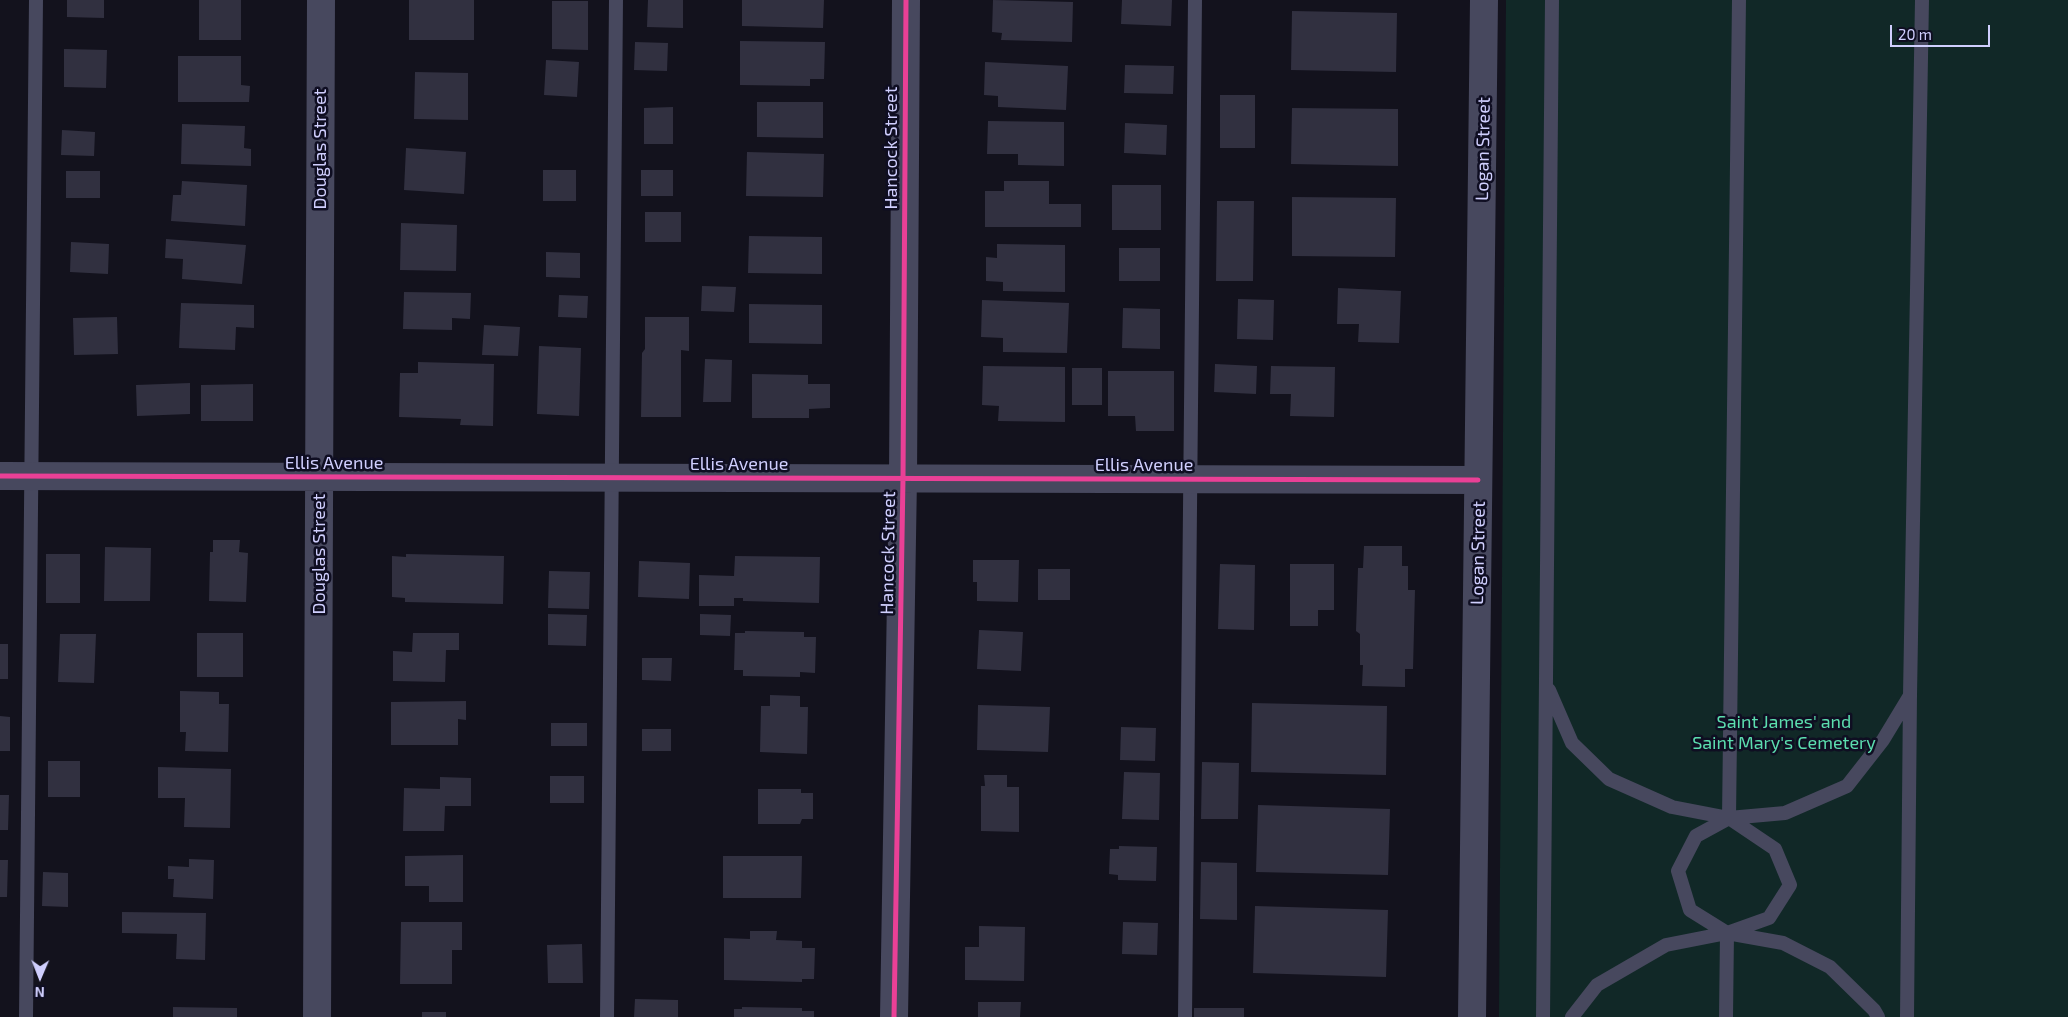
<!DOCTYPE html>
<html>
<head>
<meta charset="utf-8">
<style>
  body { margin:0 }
  #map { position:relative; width:2068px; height:1017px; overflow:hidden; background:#13121d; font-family:"Exo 2",sans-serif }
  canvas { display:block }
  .north { position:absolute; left:15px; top:952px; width:50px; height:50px; -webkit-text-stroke:4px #0f0e22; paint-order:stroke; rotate:181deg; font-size:14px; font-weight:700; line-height:20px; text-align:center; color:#d0cffe }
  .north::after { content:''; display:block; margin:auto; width:18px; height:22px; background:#d0cffe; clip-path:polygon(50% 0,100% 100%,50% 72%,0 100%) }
  .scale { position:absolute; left:1890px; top:25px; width:100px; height:22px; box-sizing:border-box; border:2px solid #d0cffe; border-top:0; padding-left:6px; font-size:15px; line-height:18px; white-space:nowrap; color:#d0cffe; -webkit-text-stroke:4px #0f0e22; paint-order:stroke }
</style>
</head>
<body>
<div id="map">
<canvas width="2068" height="1017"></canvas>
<div class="north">N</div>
<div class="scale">20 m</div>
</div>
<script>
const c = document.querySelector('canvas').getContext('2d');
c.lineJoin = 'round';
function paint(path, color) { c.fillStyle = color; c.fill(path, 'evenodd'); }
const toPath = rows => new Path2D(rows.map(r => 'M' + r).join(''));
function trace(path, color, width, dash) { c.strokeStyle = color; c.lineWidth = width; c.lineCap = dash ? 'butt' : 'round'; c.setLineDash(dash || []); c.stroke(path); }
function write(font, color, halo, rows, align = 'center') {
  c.font = font + ' "Exo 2",sans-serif'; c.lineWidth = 5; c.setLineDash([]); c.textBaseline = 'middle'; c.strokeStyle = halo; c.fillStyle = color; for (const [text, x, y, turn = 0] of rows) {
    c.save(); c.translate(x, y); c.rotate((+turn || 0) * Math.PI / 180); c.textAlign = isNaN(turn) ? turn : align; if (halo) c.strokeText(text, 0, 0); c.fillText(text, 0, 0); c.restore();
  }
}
paint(toPath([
  [1506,0,2068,0,2068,1017,1499,1017]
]), '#112827');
paint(toPath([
  [67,0,104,0,104,18,67,17],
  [199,0,241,0,241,40,199,40],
  [409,0,474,0,474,40,409,40],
  [648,0,683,0,683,28,647,27],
  [742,0,824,0,823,28,742,26],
  [993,0,1073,2,1072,42,1001,40,1002,33,992,32],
  [1122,0,1172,0,1171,26,1121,24],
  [552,1,588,1,588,50,552,49],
  [1292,11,1397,13,1396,72,1291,70],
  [740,41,825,42,824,79,810,79,810,86,740,85],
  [635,42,668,43,667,71,634,70],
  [64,49,107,50,106,88,64,87],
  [178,56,241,56,241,85,250,86,249,102,178,102],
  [546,60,579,62,577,97,544,95],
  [985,62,1068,66,1066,110,998,107,998,96,984,95],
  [1125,65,1174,66,1173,94,1124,93],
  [415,72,468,73,468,120,414,119],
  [1220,95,1255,95,1255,148,1220,148],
  [757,102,823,102,823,138,757,137],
  [673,107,673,144,644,144,644,108],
  [1292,108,1398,109,1398,166,1291,164],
  [988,121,1064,122,1064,166,1018,165,1018,154,987,154],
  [1125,123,1167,125,1166,155,1124,153],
  [182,124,245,126,244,148,251,149,251,166,181,164],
  [62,130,95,132,94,156,61,155],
  [406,148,466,152,464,194,404,190],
  [747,152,824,154,823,197,746,196],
  [543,170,576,170,576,201,543,201],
  [641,170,673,170,673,196,641,196],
  [66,171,100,171,100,198,66,198],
  [182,181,247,185,245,226,171,221,173,195,181,195],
  [1004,181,1049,181,1049,204,1081,204,1081,227,985,227,985,191,1004,191],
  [1112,185,1161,185,1161,230,1112,230],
  [1292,197,1396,198,1395,257,1292,256],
  [1217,201,1254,201,1253,281,1216,281],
  [645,212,681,212,681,242,645,242],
  [401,223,457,225,456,271,400,270],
  [749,236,822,237,822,274,748,273],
  [166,239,246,245,242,284,182,279,183,259,165,258],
  [71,242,109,244,108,274,70,272],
  [997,244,1065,245,1065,292,1003,291,1003,282,986,281,986,257,997,258],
  [1119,248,1160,248,1160,281,1119,281],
  [546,252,580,253,580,278,546,277],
  [702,286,736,287,734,312,701,311],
  [1338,288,1401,291,1399,343,1358,342,1359,324,1337,324],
  [404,292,471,293,470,319,452,318,452,330,403,329],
  [559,295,588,296,587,318,558,317],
  [1238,299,1274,300,1273,340,1237,339],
  [982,300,1069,303,1067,353,1003,352,1003,338,981,337],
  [181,303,254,305,254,328,236,327,235,350,179,348],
  [749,304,822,305,822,344,749,343],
  [1123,308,1160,309,1160,349,1122,348],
  [117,317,118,354,74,355,73,318],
  [645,317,689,317,689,351,681,350,681,417,641,417,642,353,645,349],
  [484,325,520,327,518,356,482,355],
  [539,346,581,348,579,416,537,414],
  [705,359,732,360,731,402,703,402],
  [418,362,494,364,493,426,460,425,461,419,399,417,400,373,418,373],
  [1215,364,1257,366,1256,394,1214,392],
  [983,366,1065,367,1065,422,998,421,999,406,982,405],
  [1271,366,1335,367,1334,417,1290,416,1291,394,1270,394],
  [1072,368,1102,368,1102,405,1072,405],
  [1108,371,1174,371,1174,431,1136,431,1135,416,1108,416],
  [752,374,808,375,808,384,830,384,830,408,809,409,809,418,752,418],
  [190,383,190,414,137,416,136,385],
  [253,384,253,421,201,421,201,385],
  [213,540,240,540,239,552,248,553,246,602,209,601,210,552,213,552],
  [1364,546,1402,546,1402,566,1408,566,1408,590,1415,590,1413,669,1405,669,1405,687,1362,686,1363,665,1360,665,1360,634,1356,631,1358,568,1363,568],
  [105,547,151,548,150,601,104,601],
  [46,554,80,554,80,603,46,603],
  [406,554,504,556,503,604,405,602,405,598,392,597,392,556,406,557],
  [735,556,820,557,819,603,743,601,743,598,734,598,734,606,699,606,699,575,734,576],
  [973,560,1019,560,1018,602,977,601,977,582,973,582],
  [639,561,690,563,689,599,638,597],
  [1220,564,1255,565,1254,630,1218,629],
  [1290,564,1334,564,1334,610,1318,610,1318,626,1290,626],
  [1038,569,1070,569,1070,600,1038,600],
  [549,571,590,572,589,609,548,608],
  [548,614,587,615,586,646,548,645],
  [700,614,731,615,730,636,700,635],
  [979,630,1023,632,1021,671,977,669],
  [745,631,804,632,804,637,816,637,815,673,800,672,800,677,743,676,743,670,734,670,735,633,745,633],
  [197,633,243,633,243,677,197,677],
  [413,633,459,633,459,650,446,650,445,682,393,681,393,651,412,652],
  [60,634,96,634,94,683,58,682],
  [0,644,8,644,8,679,0,679],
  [642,658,672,658,671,681,642,680],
  [180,691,219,692,219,704,229,704,228,752,185,751,186,732,180,732],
  [770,695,800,696,800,707,808,707,807,754,760,752,761,706,770,706],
  [466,701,466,720,458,719,458,745,391,745,391,702],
  [1252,703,1387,706,1386,775,1251,772],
  [978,705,1050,707,1048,752,977,750],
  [0,716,10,717,10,751,0,751],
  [551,723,587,723,587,746,551,746],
  [1121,727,1156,728,1155,761,1120,760],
  [642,729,671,729,671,751,642,751],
  [48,761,80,761,80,797,48,797],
  [1202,762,1239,763,1238,819,1201,819],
  [158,767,231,769,230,828,184,827,185,798,158,798],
  [1124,772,1160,773,1159,820,1122,819],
  [984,775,1007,775,1007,787,1019,787,1019,832,981,831,981,786,985,786],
  [550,776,584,776,584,803,550,803],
  [440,777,471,778,471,806,445,806,444,831,403,831,404,788,440,789],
  [758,789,801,789,801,793,813,793,813,819,802,819,800,824,758,824],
  [0,795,9,795,8,830,0,830],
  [1258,805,1390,809,1388,875,1256,872],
  [1119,846,1157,847,1156,881,1118,880,1118,875,1109,874,1110,849,1119,849],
  [463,855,463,902,429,902,429,886,405,886,405,856],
  [723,856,802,856,801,898,723,898],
  [189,859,214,860,213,899,173,897,174,879,168,879,168,866,189,867],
  [0,860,8,860,7,897,0,897],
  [1201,862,1237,863,1237,920,1200,919],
  [43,872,68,873,68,907,42,906],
  [1255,906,1388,910,1386,977,1253,973],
  [122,912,206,913,205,960,176,959,177,934,122,933],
  [401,922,462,922,462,950,452,950,452,984,400,984],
  [1123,922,1158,923,1157,955,1122,954],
  [979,926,1025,927,1024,981,965,980,965,947,979,947],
  [750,931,777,931,776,940,802,941,802,948,815,948,814,979,802,979,802,982,724,980,724,938,750,939],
  [582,944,583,983,548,983,547,945],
  [635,999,678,1000,678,1017,634,1017],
  [978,1002,1021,1002,1020,1017,978,1017],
  [173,1007,237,1008,237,1017,173,1017],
  [742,1007,802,1008,802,1011,814,1011,814,1017,734,1017,734,1009,742,1009],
  [1194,1008,1244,1008,1244,1017,1194,1017],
  [422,1012,446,1012,446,1017,422,1017]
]), '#313040');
trace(toPath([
  [1549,690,1572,743,1609,779,1672,807,1729,818],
  [26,1017,36,0],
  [607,1017,616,0],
  [1185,1017,1195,0],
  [1543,1017,1552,0],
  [1572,1017,1597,985,1666,945,1727,933],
  [1726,1017,1727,933,1690,910,1678,871,1696,836,1729,818,1739,0],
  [1878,1017,1874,1010,1830,967,1783,943,1727,933,1769,918,1790,885,1775,849,1729,818,1785,813,1847,786,1883,740,1909,697],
  [1907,1017,1910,695,1922,0]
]), '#47485e', 14);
trace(toPath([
  [0,476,1478,480],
  [317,1017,321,0],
  [894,1017,903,478,906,0],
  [1472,1017,1484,0]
]), '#47485e', 28);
trace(toPath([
  [0,476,1478,480],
  [894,1017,903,478,906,0]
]), '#ea4096', 5);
write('18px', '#d0cffe', '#0f0e22', [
  ["Hancock Street",891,148,-90],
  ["Douglas Street",320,149,-90],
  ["Logan Street",1483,149,-89],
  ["Ellis Avenue",334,463],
  ["Ellis Avenue",739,464],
  ["Ellis Avenue",1144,465],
  ["Hancock Street",888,553,-89],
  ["Logan Street",1478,553,-89],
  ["Douglas Street",319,554,-90]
]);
write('18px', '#5cdeaf', '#0f0e22', [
  ["Saint James' and",1784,722],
  ["Saint Mary's Cemetery",1784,743]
]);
</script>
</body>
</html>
